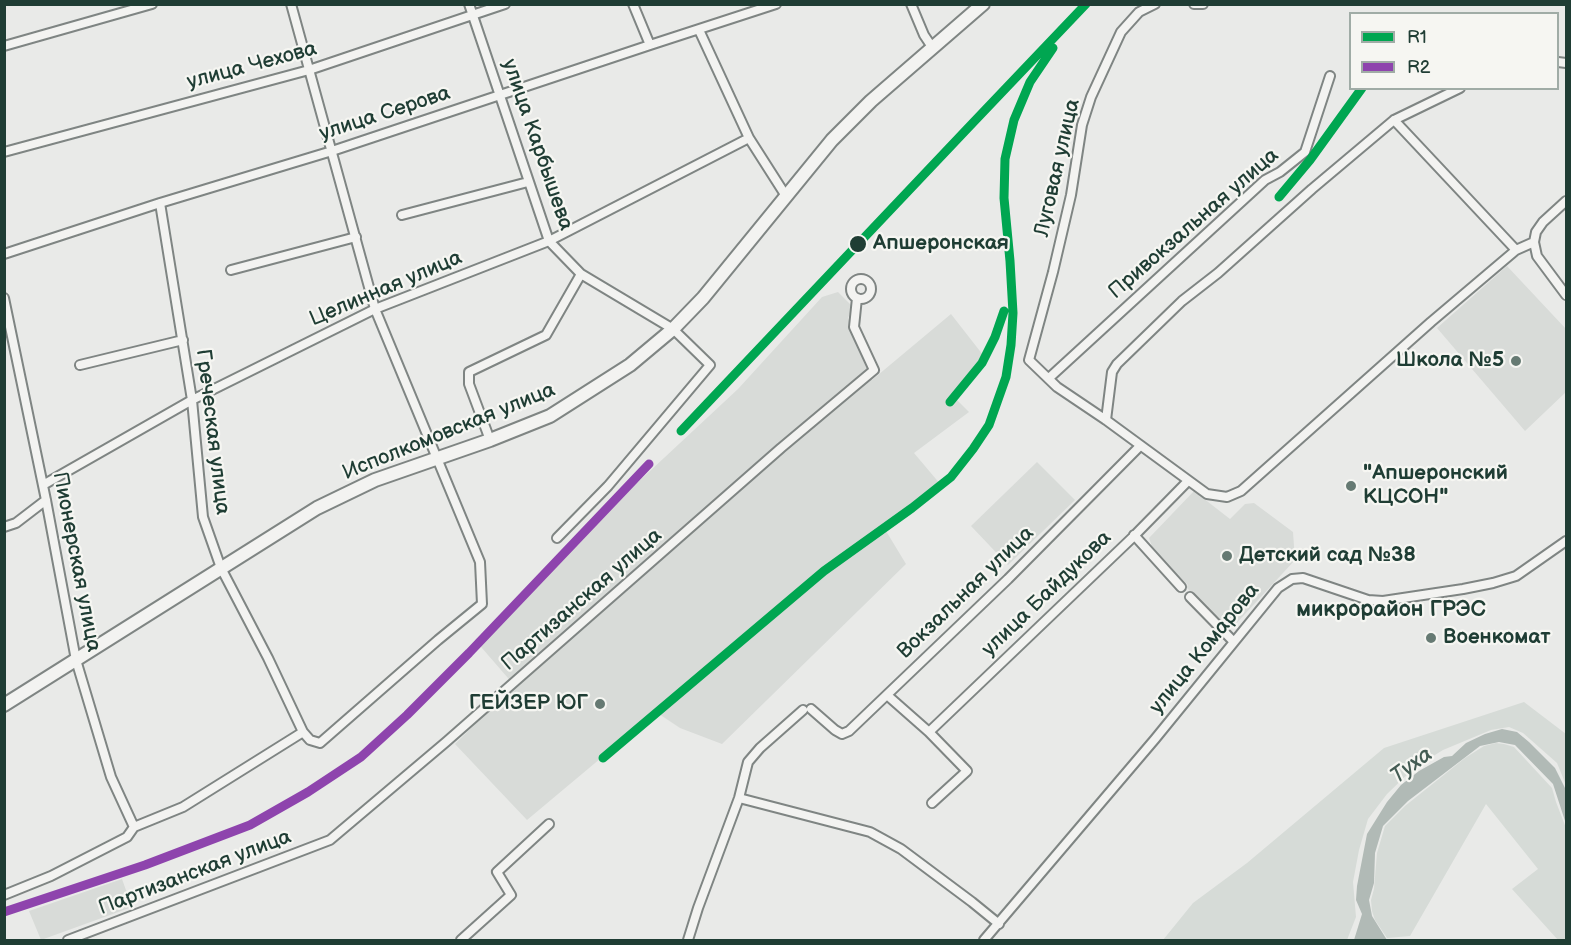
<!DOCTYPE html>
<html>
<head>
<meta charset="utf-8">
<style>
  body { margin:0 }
  #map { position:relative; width:1571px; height:945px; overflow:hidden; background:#e9eae8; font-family:"Balsamiq Sans",sans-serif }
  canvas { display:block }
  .frame { position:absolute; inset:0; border:6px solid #1f3d34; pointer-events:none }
  .legend { position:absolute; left:1349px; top:12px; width:210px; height:78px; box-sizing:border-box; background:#f6f6f2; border:2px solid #a0aca6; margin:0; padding:8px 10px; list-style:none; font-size:18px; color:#1f3d34 }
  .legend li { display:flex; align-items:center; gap:12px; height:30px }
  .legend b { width:30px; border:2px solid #a0aca6 }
</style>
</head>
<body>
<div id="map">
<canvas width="1571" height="945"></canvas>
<div class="frame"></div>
<ul class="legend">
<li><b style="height:8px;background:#00a651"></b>R1</li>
<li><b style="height:8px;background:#8e44ad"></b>R2</li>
</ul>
</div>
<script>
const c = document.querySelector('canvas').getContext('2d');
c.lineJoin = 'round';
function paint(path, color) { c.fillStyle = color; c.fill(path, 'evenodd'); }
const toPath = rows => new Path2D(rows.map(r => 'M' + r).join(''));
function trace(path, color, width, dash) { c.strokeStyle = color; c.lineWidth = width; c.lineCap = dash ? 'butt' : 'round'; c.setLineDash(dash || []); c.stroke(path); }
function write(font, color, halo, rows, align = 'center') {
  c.font = font + ' "Balsamiq Sans",sans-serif'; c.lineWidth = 4.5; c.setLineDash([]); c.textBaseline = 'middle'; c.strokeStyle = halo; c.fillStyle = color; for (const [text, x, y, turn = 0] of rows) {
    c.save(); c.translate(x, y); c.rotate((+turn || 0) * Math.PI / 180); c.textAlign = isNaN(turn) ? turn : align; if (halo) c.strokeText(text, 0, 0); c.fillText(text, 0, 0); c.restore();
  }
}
paint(toPath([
  [1507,266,1566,329,1566,392,1525,431,1437,328],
  [838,292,853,307,848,318,872,380,951,314,983,355,953,396,969,412,914,453,941,485,886,531,906,564,722,744,680,728,656,712,527,820,455,744,514,685,475,640,606,512,738,389,822,297],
  [1037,462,1075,500,1008,565,971,526],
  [1194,491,1230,519,1245,504,1254,503,1293,532,1295,560,1233,627,1221,623,1186,587,1188,585,1154,552,1149,538],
  [122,879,132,907,41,940,29,911]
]), '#d8dbd8');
paint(toPath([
  [1524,702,1566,734,1566,785,1557,763,1523,733,1509,727,1491,730,1443,750,1414,768,1387,794,1368,819,1359,850,1353,882,1356,917,1347,940,1163,940,1193,903,1247,863,1384,748],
  [1496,743,1504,744,1514,747,1552,788,1556,802,1566,828,1566,940,1558,940,1512,889,1538,869,1486,804,1410,936,1387,938,1375,920,1372,911,1371,900,1374,889,1377,853,1385,826,1405,806,1465,758,1484,746]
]), '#d6dbd7');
paint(toPath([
  [1502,729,1517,732,1529,742,1555,768,1566,790,1566,824,1553,784,1515,745,1499,742,1480,746,1408,801,1383,826,1375,853,1374,883,1369,900,1372,916,1387,940,1354,940,1362,914,1356,900,1357,886,1367,834,1387,802,1401,785,1419,771,1444,757,1452,756,1466,743,1485,734]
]), '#b1bab6');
const minor = toPath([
  [469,4,549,241,581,274,673,329,710,365,608,486,557,538],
  [633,4,650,45],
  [911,4,924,35,932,47],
  [1155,4,1139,12,1121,32,1091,97,1082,125,1071,195,1053,272,1029,360,1057,387,1106,420,1207,494,1227,497,1241,491,1431,322,1516,250,1534,242,1536,232,1543,222,1566,201],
  [1194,4,1203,4],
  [699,30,749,138,786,196],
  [4,46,152,4],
  [1558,62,1566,63],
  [1394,120,1516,250],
  [4,152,309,70,505,4],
  [160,203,192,400,203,517,221,568,268,658,303,732,310,740,320,743,438,640,482,604,480,562,375,309,291,4],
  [402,215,528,182],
  [1534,242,1537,256,1566,295],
  [4,254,160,203,332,151,650,45,776,4],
  [231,270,356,237],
  '851 289a10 10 0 1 1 20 0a10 10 0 1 1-20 0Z',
  [4,298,46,500,76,660,111,777,134,827],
  [80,365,183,340],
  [1049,378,1265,180,1280,172,1305,152,1330,76],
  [1106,420,1112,372,1117,364,1182,301,1218,273,1312,189,1394,120,1460,88],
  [490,440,469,384,469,372,546,335,581,274],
  [43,485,192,400,375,309,549,241,749,138],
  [4,527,16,523,46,500],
  [1134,535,1181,587],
  [1190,597,1234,642],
  [887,695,929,732,967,771,932,803],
  [811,709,835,730,842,734,849,731,1008,579,1140,446],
  [929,732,1132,538,1188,481],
  [739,798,870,832,901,849,972,902,999,924],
  [4,895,51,876,127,837,134,827,183,807,303,732],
  [68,940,330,840,446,742,781,448,874,370,854,327,857,298],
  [461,940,511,895,497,872,549,824],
  [688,940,698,908,739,798,748,762,760,748,803,710],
  [984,940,1155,739,1278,588,1292,579,1303,578,1368,600,1383,601,1463,589,1493,583,1516,576,1566,541]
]);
const primary = toPath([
  [4,705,317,508,375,480,490,440,550,416,630,365,673,329,703,298,832,140,871,101,983,4]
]);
trace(minor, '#7f8583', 12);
trace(primary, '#7f8583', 16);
trace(minor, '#f3f3f1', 8);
trace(primary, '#f3f3f1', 12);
trace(toPath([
  [1279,197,1310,160,1362,88],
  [950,402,982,363,995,337,1004,311],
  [681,431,967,129,1086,4],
  [603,758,824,571,912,508,951,477,973,449,989,425,1006,377,1011,345,1013,313,1010,261,1004,198,1005,159,1014,120,1030,82,1053,48]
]), '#00a651', 9);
trace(toPath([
  [4,912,145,865,250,825,308,792,361,757,407,715,469,653,649,464]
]), '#8e44ad', 9);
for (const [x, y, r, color] of [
  [858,244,9,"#1f3d34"],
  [1516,361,6,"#667a73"],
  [1351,486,6,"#667a73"],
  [1227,556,6,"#667a73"],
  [1431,638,6,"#667a73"],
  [600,704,6,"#667a73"]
]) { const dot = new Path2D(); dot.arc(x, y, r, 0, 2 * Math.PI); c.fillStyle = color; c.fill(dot); trace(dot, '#f6f6f2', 2); }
write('21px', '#1f3d34', '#f6f6f2', [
  ["улица Чехова",252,66,-15],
  ["улица Серова",385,114,-18],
  ["улица Карбышева",537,145,71],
  ["Луговая улица",1058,168,-77],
  ["Привокзальная улица",1194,224,-41],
  ["Целинная улица",386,289,-23],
  ["Греческая улица",212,432,83],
  ["Исполкомовская улица",449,432,-22],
  ["Пионерская улица",76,562,79],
  ["Вокзальная улица",966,593,-44],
  ["улица Байдукова",1047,594,-44],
  ["Партизанская улица",582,600,-41],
  ["улица Комарова",1205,649,-51],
  ["Партизанская улица",195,873,-21]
]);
write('bold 21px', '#1f3d34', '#f6f6f2', [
  ["Апшеронская",873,244]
], 'left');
write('bold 21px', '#1f3d34', '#f6f6f2', [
  ["Школа №5",1504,361,"right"],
  ["\"Апшеронский",1363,474],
  ["КЦСОН\"",1363,498],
  ["Детский сад №38",1239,556],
  ["Военкомат",1443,638],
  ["ГЕЙЗЕР ЮГ",588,704,"right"]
], 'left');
write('bold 22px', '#1f3d34', '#f6f6f2', [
  ["микрорайон ГРЭС",1391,610]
]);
write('italic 22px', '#445c54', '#f6f6f2', [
  ["Туха",1412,766,-37]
]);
</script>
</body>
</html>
